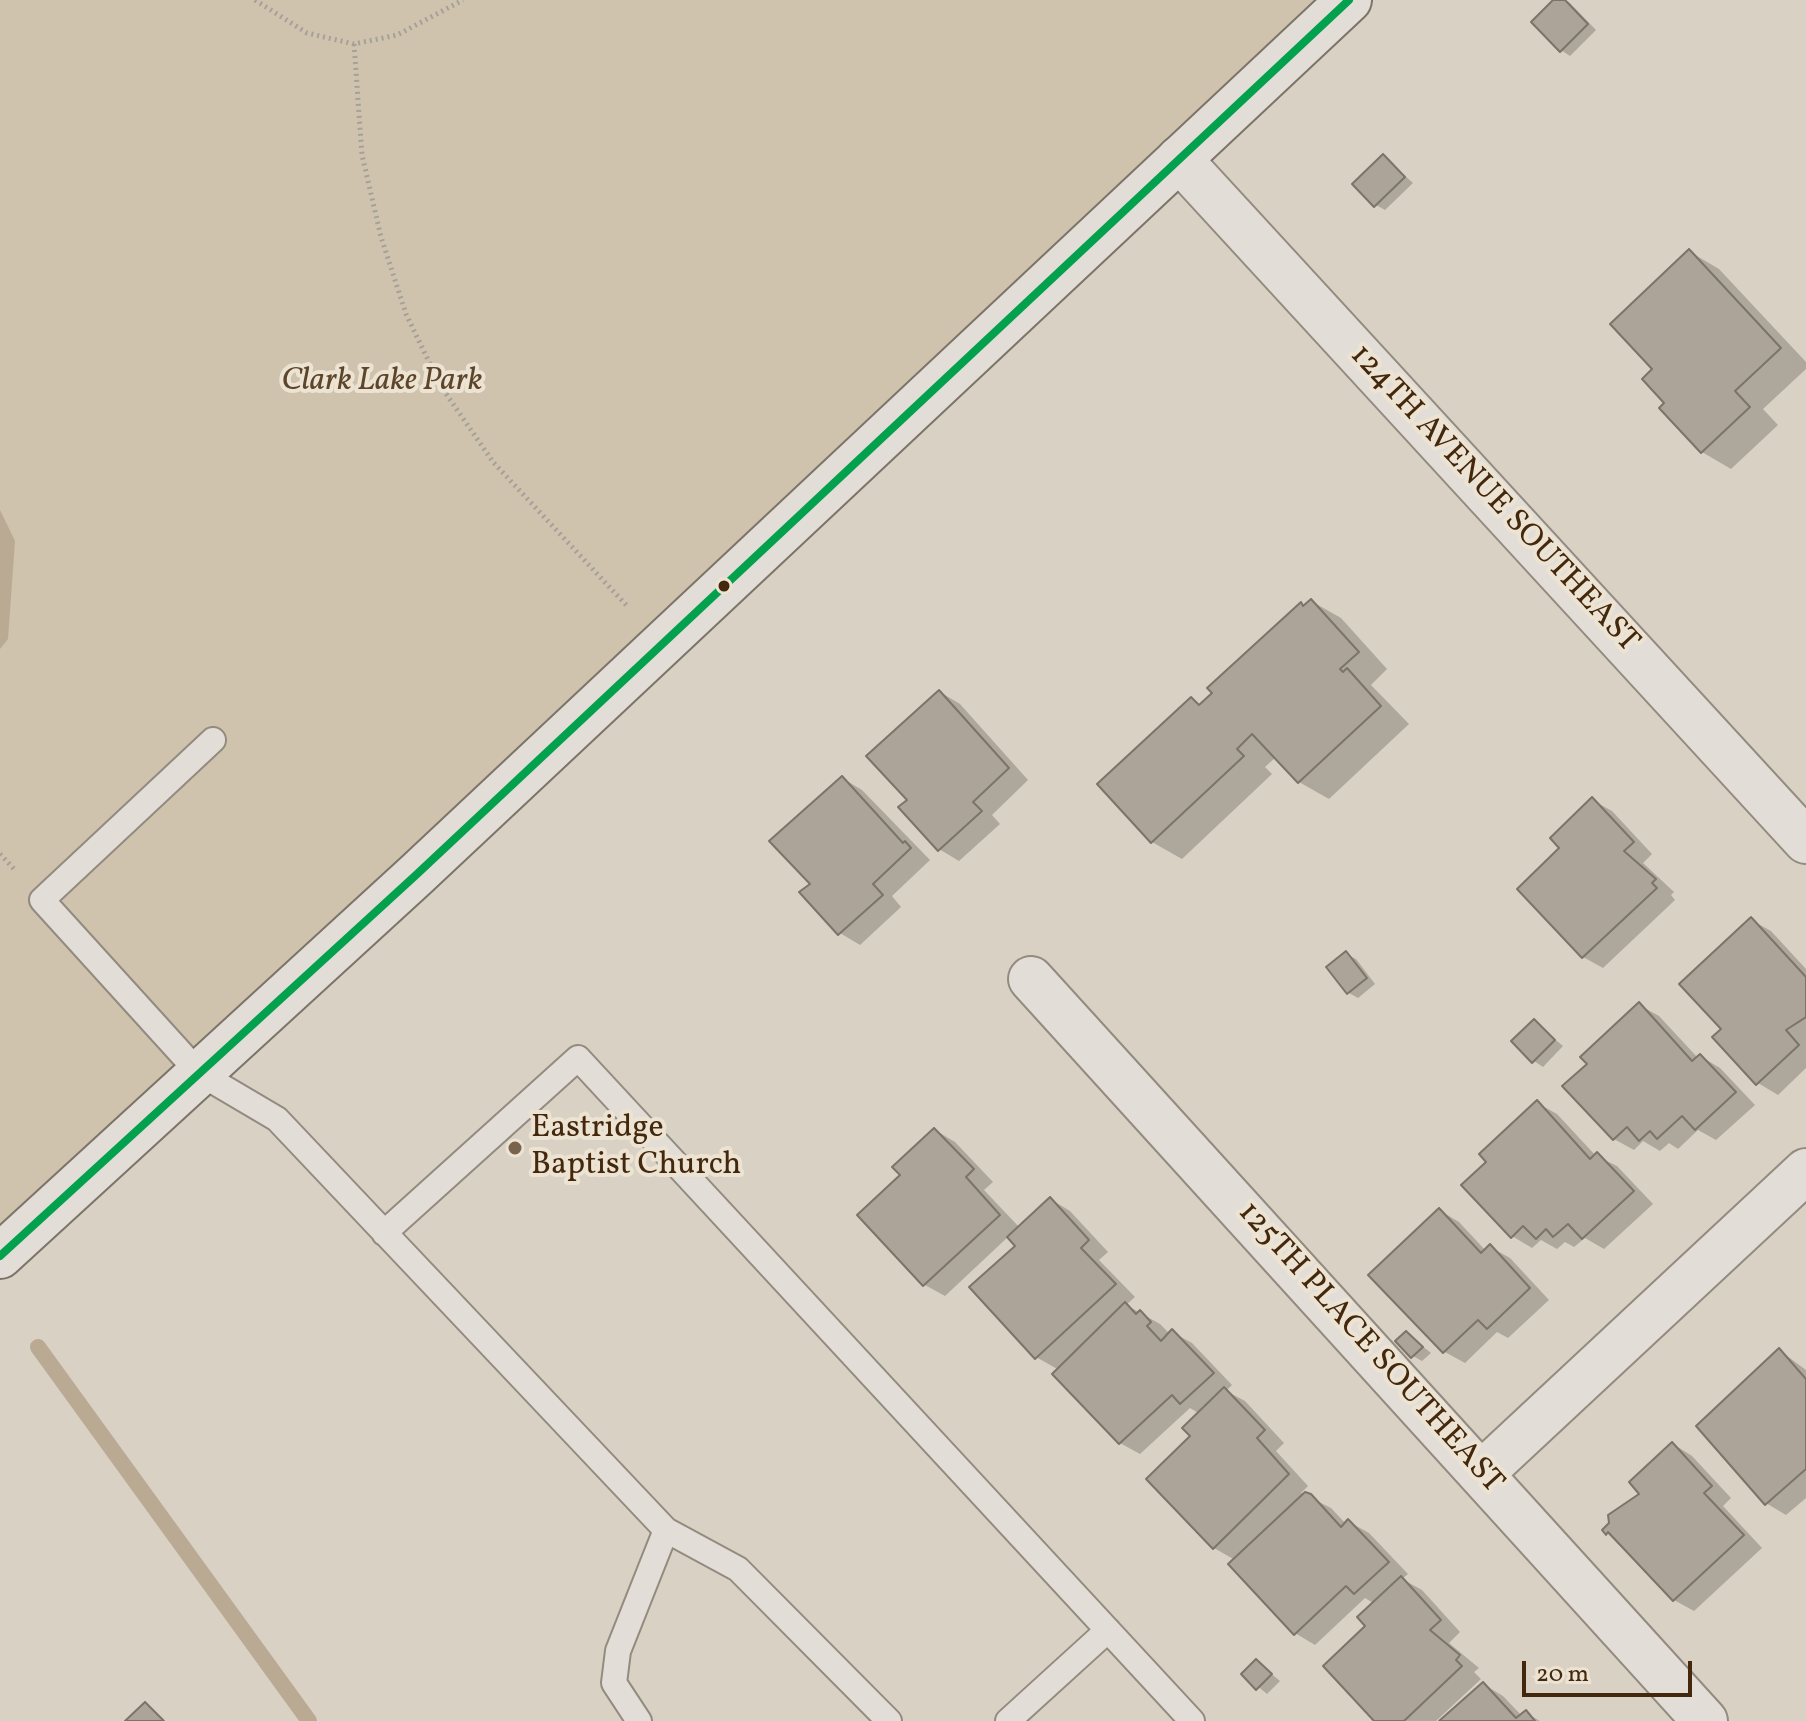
<!DOCTYPE html>
<html>
<head>
<meta charset="utf-8">
<style>
  body { margin:0 }
  #map { position:relative; width:1806px; height:1721px; overflow:hidden; background:#d9d1c3; font-family:Vollkorn,serif }
  canvas { display:block }
  .scale { position:absolute; left:1522px; top:1661px; width:170px; height:36px; box-sizing:border-box; border:4px solid #43280e; border-top:0; padding-left:10px; font-size:24px; line-height:28px; white-space:nowrap; color:#43280e; -webkit-text-stroke:6px #ece3d2; paint-order:stroke }
</style>
</head>
<body>
<div id="map">
<canvas width="1806" height="1721"></canvas>
<div class="scale">20 m</div>
</div>
<script>
const c = document.querySelector('canvas').getContext('2d');
c.lineJoin = 'round';
function paint(path, color) { c.fillStyle = color; c.fill(path, 'evenodd'); }
const toPath = rows => new Path2D(rows.map(r => 'M' + r).join(''));
function trace(path, color, width, dash) { c.strokeStyle = color; c.lineWidth = width; c.lineCap = dash ? 'butt' : 'round'; c.setLineDash(dash || []); c.stroke(path); }
function write(font, color, halo, rows, align = 'center') {
  c.font = font + ' Vollkorn,serif'; c.lineWidth = 8; c.setLineDash([]); c.textBaseline = 'middle'; c.strokeStyle = halo; c.fillStyle = color; for (const [text, x, y, turn = 0] of rows) {
    c.save(); c.translate(x, y); c.rotate((+turn || 0) * Math.PI / 180); c.textAlign = isNaN(turn) ? turn : align; if (halo) c.strokeText(text, 0, 0); c.fillText(text, 0, 0); c.restore();
  }
}
paint(toPath([
  [0,0,1349,0,0,1256]
]), '#cfc3ae');
paint(toPath([
  [0,510,15,541,8,639,0,649]
]), '#baaa94');
paint(toPath([
  [1556,0,1569,2,1596,30,1570,56,1561,50],
  [1383,156,1413,183,1385,210,1376,205],
  [1690,252,1719,269,1806,362,1806,369,1763,409,1778,425,1731,469,1702,452,1655,369],
  [1311,601,1341,618,1387,669,1371,685,1409,724,1329,799,1299,782,1276,757,1265,767,1272,774,1182,859,1152,842,1192,700,1202,706,1301,604,1305,607],
  [940,692,960,704,1028,780,992,815,1000,824,959,861,939,849,910,800],
  [842,778,862,790,930,860,892,896,901,907,860,945,840,933],
  [1592,800,1612,811,1652,854,1643,863,1674,892,1671,895,1675,900,1603,968,1583,957,1520,889,1562,848],
  [1751,920,1771,931,1806,969,1806,1068,1778,1095,1758,1083,1724,1029],
  [1346,954,1356,959,1375,984,1358,998,1349,993],
  [1639,1005,1659,1016,1698,1058,1700,1056,1720,1068,1755,1105,1716,1140,1698,1130,1678,1149,1669,1143,1660,1151,1643,1141,1634,1150,1614,1139,1590,1065],
  [1534,1022,1563,1046,1543,1067,1534,1061],
  [1537,1103,1557,1114,1596,1156,1617,1166,1653,1204,1604,1249,1585,1238,1574,1247,1565,1242,1557,1249,1541,1240,1532,1248,1512,1236,1488,1162],
  [935,1130,955,1142,993,1182,984,1190,1020,1228,1050,1199,1070,1211,1108,1252,1099,1260,1135,1297,1126,1305,1160,1324,1170,1334,1172,1332,1192,1343,1232,1385,1226,1391,1245,1401,1284,1443,1276,1451,1308,1486,1301,1493,1331,1508,1346,1524,1349,1522,1369,1533,1408,1574,1402,1579,1422,1590,1460,1632,1449,1643,1479,1668,1474,1672,1481,1679,1436,1721,1376,1721,1368,1627,1375,1604,1365,1598,1315,1645,1295,1633,1235,1560,1214,1548,1193,1436,1200,1414,1190,1408,1140,1454,1120,1443,1055,1374,1059,1370,1036,1357,1018,1246,1009,1236,945,1296,925,1285,860,1215,903,1176],
  [1439,1210,1459,1222,1486,1251,1490,1247,1510,1258,1549,1300,1508,1338,1497,1332,1465,1363,1445,1352,1371,1275],
  [1406,1333,1431,1353,1422,1361,1413,1356],
  [1779,1350,1806,1370,1806,1498,1786,1515,1766,1503],
  [1673,1444,1692,1456,1731,1498,1723,1506,1762,1548,1694,1611,1674,1600,1604,1530,1611,1524,1610,1516,1642,1494],
  [1256,1661,1280,1681,1267,1694,1243,1674],
  [1483,1684,1503,1696,1522,1716,1526,1713,1540,1721,1442,1721]
]), '#0003');
trace(toPath([
  [38,1347,309,1721]
]), '#baaa94', 16);
const building = toPath([
  [1553,0,1565,0,1588,24,1560,52,1531,22,1553,0],
  [1383,154,1405,177,1374,207,1352,184,1383,154],
  [1689,249,1781,348,1735,391,1750,407,1701,453,1659,408,1664,403,1642,379,1652,369,1610,324,1689,249],
  [1311,599,1359,652,1340,669,1343,672,1347,668,1381,706,1298,783,1252,734,1237,749,1244,756,1151,843,1097,784,1191,697,1199,705,1212,693,1207,688,1301,602,1303,606,1311,599],
  [939,690,1009,768,973,802,982,811,938,851,898,807,907,800,866,756,939,690],
  [842,776,903,843,905,841,911,848,873,884,883,895,838,935,799,892,810,884,769,841,842,776],
  [1592,797,1634,842,1624,851,1656,879,1652,883,1657,888,1582,958,1517,889,1559,848,1550,838,1592,797],
  [1751,917,1806,977,1806,1017,1786,1030,1799,1045,1756,1085,1712,1037,1721,1029,1679,984,1751,917],
  [1346,951,1367,978,1347,994,1326,967,1346,951],
  [1639,1002,1692,1061,1700,1054,1736,1092,1695,1130,1682,1116,1657,1139,1650,1131,1639,1141,1627,1127,1613,1140,1562,1086,1587,1064,1580,1057,1639,1002],
  [1534,1019,1555,1040,1532,1063,1511,1041,1534,1019],
  [1537,1100,1590,1159,1597,1152,1634,1191,1582,1239,1568,1224,1553,1237,1546,1229,1536,1239,1523,1226,1511,1238,1461,1185,1486,1162,1479,1154,1537,1100],
  [934,1128,974,1169,966,1177,1000,1215,923,1286,857,1215,900,1175,892,1167,934,1128],
  [1050,1197,1089,1240,1081,1248,1116,1284,1035,1359,969,1287,1015,1246,1007,1237,1050,1197],
  [1439,1208,1481,1253,1490,1244,1530,1288,1487,1329,1478,1320,1443,1353,1368,1275,1439,1208],
  [1125,1302,1136,1314,1140,1310,1151,1322,1147,1326,1161,1341,1172,1329,1214,1373,1180,1404,1172,1395,1119,1444,1052,1374,1125,1302],
  [1406,1331,1423,1347,1411,1358,1395,1341,1406,1331],
  [1779,1348,1806,1379,1806,1469,1765,1505,1696,1426,1779,1348],
  [1224,1387,1265,1430,1257,1438,1289,1474,1213,1549,1146,1479,1190,1436,1182,1428,1224,1387],
  [1672,1442,1712,1486,1704,1493,1744,1535,1673,1601,1608,1532,1606,1535,1602,1530,1609,1523,1608,1515,1639,1494,1629,1482,1672,1442],
  [1305,1492,1311,1494,1341,1527,1348,1519,1389,1562,1354,1594,1346,1586,1294,1635,1228,1564,1305,1492],
  [1401,1576,1441,1620,1430,1630,1460,1655,1456,1660,1462,1666,1404,1721,1374,1721,1323,1666,1365,1626,1357,1617,1401,1576],
  [1256,1659,1272,1674,1256,1690,1241,1674,1256,1659],
  [1483,1682,1516,1718,1526,1710,1535,1721,1439,1721,1483,1682],
  [145,1702,164,1721,125,1721,145,1702]
]);
paint(building, '#aca499');
trace(building, '#7d7469', 2);
const lane = toPath([
  [213,740,42,900,199,1073,277,1119,666,1530,738,1569,889,1721],
  [384,1233,578,1058,1192,1721],
  [639,1721,614,1683,618,1651,666,1530],
  [1008,1721,1108,1630]
]);
const street = toPath([
  [1179,159,1806,841],
  [1031,979,1705,1721],
  [1482,1473,1806,1171]
]);
const secondary = toPath([
  [0,1256,416,875,1349,0]
]);
trace(lane, '#948b80', 28);
trace(street, '#948b80', 48);
trace(secondary, '#7d7469', 48);
trace(toPath([
  [255,0,307,33,354,44,397,35,463,0],
  [354,44,362,155,381,237,406,314,440,385,493,462,628,607],
  [0,854,15,870]
]), '#a5a098', 5, [2, 4]);
trace(lane, '#e2ded7', 24);
trace(street, '#e2ded7', 44);
trace(secondary, '#e2ded7', 44);
trace(toPath([
  [0,1256,416,875,1349,0]
]), '#03a04e', 8);
for (const [x, y, r, color] of [
  [724,586,7,"#43280e"],
  [515,1148,8,"#78634d"]
]) { const dot = new Path2D(); dot.arc(x, y, r, 0, 2 * Math.PI); c.fillStyle = color; c.fill(dot); trace(dot, '#ece3d2', 3); }
write('italic 32px', '#5d452b', '#ece3d2', [
  ["Clark Lake Park",382,383]
]);
write('32px', '#43280e', '#ece3d2', [
  ["124TH AVENUE SOUTHEAST",1493,500,47],
  ["125TH PLACE SOUTHEAST",1369,1349,48]
]);
write('32px', '#43280e', '#ece3d2', [
  ["Eastridge",531,1130],
  ["Baptist Church",531,1167]
], 'left');
</script>
</body>
</html>
